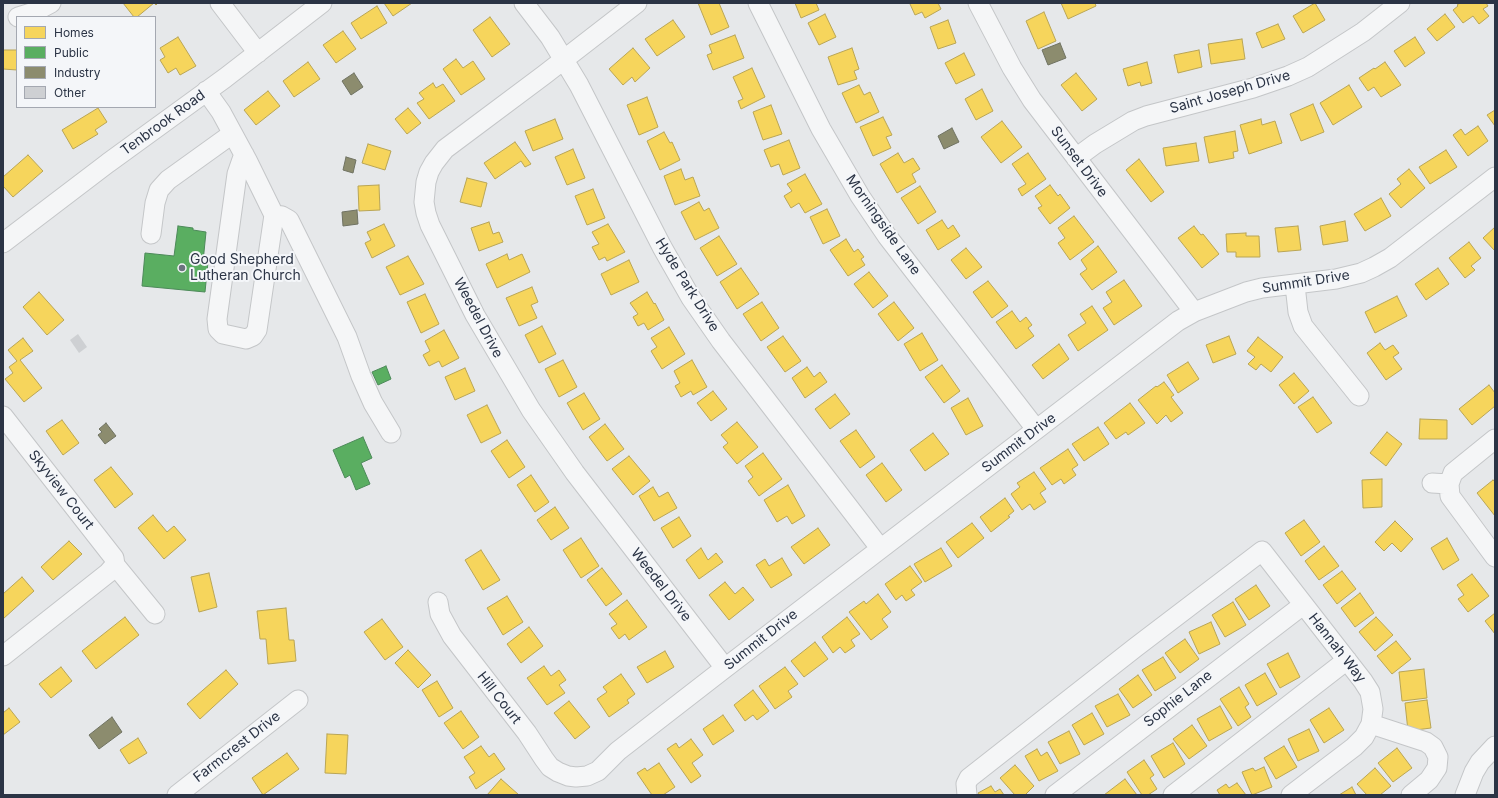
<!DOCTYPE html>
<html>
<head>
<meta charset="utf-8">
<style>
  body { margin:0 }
  #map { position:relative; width:1498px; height:798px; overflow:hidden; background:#e6e8ea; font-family:Inter,sans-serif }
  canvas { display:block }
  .frame { position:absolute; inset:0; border:4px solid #2b3445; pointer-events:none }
  .legend { position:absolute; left:16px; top:16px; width:140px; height:92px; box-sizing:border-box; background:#f4f6f9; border:1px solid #a4a8b1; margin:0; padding:5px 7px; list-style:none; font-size:12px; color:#2b3445 }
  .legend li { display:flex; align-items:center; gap:8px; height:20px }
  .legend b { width:20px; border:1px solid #a4a8b1 }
</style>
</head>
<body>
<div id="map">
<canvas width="1498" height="798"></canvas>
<div class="frame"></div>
<ul class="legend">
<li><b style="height:11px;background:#f6d55c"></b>Homes</li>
<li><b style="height:11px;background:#5aae61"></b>Public</li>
<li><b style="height:11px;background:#8c8c6e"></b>Industry</li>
<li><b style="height:11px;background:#ced0d3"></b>Other</li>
</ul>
</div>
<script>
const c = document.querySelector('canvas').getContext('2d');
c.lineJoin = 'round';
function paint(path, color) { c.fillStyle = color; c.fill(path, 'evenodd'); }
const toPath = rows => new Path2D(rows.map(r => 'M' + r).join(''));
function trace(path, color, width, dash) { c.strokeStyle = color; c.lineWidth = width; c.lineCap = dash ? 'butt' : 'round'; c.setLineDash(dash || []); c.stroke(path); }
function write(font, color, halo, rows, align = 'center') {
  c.font = font + ' Inter,sans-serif'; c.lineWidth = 4; c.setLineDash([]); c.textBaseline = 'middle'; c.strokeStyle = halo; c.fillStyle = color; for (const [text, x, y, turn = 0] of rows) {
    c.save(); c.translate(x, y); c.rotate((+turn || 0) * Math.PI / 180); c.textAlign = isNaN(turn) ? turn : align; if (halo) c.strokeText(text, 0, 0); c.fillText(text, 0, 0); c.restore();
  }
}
const homes = toPath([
  [123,3,158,3,156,5,154,3,137,17,134,17,123,3],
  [384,3,412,3,393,16,384,3],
  [698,3,719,3,729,27,711,35,698,3],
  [795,3,816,3,819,10,801,18,795,3],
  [911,3,938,3,941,9,925,18,922,12,915,15,910,4,911,3],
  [1061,3,1095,3,1096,6,1068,19,1061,3],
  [1315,3,1325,20,1303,33,1293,16,1315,3],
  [1460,3,1486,3,1488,6,1483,9,1489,16,1479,24,1473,16,1463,23,1453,10,1458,6,1457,5,1460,3],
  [377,6,387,23,361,39,351,23,377,6],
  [1044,12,1056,41,1038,49,1026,21,1044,12],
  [825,14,836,37,819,45,808,23,825,14],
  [1445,14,1455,27,1437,41,1427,29,1445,14],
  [490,17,510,44,492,57,473,30,490,17],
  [673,20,685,37,657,56,645,39,673,20],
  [948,20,956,43,938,49,930,27,948,20],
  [1278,24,1285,39,1262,48,1256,33,1278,24],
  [343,31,356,49,336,63,323,45,343,31],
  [735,35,744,58,713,70,707,55,712,53,709,45,735,35],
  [178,37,196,66,180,75,176,68,168,73,160,60,165,57,160,48,178,37],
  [1415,37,1425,53,1405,67,1394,51,1415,37],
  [1242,39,1245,59,1211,64,1208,44,1242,39],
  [633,48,650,68,635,82,632,77,623,85,609,69,633,48],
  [852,48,859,69,854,71,857,79,838,85,828,57,852,48],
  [3,50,17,50,17,70,3,69,3,50],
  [1199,50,1202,67,1178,73,1174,55,1199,50],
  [964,53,975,75,956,84,945,63,964,53],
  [456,59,463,68,473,61,485,79,461,95,443,69,456,59],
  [308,62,320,79,294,97,283,81,308,62],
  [1147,62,1152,83,1141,86,1140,82,1128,86,1123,69,1147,62],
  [1385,62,1401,85,1381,97,1374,87,1368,91,1359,78,1374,68,1375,69,1385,62],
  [752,68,765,97,741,109,738,101,743,99,733,77,752,68],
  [1076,73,1097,99,1082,111,1061,85,1076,73],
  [433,83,436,88,443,84,455,101,429,119,417,103,424,99,419,93,433,83],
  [859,85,864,95,870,92,879,112,856,123,842,93,859,85],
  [1349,85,1362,107,1333,125,1320,103,1349,85],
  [982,89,993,111,976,120,965,99,982,89],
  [268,91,280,106,256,125,244,110,268,91],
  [647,97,658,127,639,135,627,105,647,97],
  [1313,104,1324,132,1301,141,1290,114,1313,104],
  [771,105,782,134,763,140,753,112,771,105],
  [98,108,107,122,95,130,98,134,73,149,62,130,98,108],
  [408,108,421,123,407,134,395,119,408,108],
  [1495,110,1495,126,1487,115,1495,110],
  [883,117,892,135,886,137,891,148,873,156,860,127,883,117],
  [555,119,563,139,533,151,525,131,555,119],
  [1261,119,1262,125,1275,121,1282,143,1249,154,1240,125,1261,119],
  [1002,121,1022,147,1001,163,981,137,1002,121],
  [1478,126,1488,141,1468,156,1453,135,1461,129,1465,135,1478,126],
  [1235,131,1238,151,1233,152,1234,158,1209,163,1204,137,1235,131],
  [664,132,670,143,672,142,680,160,660,170,647,141,664,132],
  [789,140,800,168,783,175,779,164,771,167,764,150,789,140],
  [515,142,531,164,525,167,521,161,495,179,484,163,515,142],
  [1196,143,1199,161,1166,166,1163,148,1196,143],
  [368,144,391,151,385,170,362,163,368,144],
  [573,149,585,178,567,185,555,157,573,149],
  [1446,150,1457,167,1430,184,1419,167,1446,150],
  [898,153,904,163,913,158,920,169,912,174,916,182,897,193,880,164,898,153],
  [1028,153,1046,179,1022,196,1018,189,1026,184,1012,164,1028,153],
  [28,155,43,171,13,197,3,186,3,177,28,155],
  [1139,159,1164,192,1151,202,1126,170,1139,159],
  [681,169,685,180,693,177,700,196,675,205,664,176,681,169],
  [1409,169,1425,188,1401,208,1389,194,1401,184,1397,179,1409,169],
  [805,174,822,204,805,213,799,203,791,208,784,196,792,191,787,184,805,174],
  [467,178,487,183,481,207,460,202,467,178],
  [379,185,380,210,359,211,358,186,379,185],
  [1050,185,1058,196,1060,194,1070,208,1050,224,1038,208,1042,206,1035,196,1050,185],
  [920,186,936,212,918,224,901,198,920,186],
  [593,189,605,218,587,225,575,196,593,189],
  [1381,198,1391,216,1365,231,1354,214,1381,198],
  [699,202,704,211,709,208,719,228,695,240,681,212,699,202],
  [827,209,840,236,823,244,810,217,827,209],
  [1074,216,1094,242,1070,260,1058,243,1065,238,1058,228,1074,216],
  [942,220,948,229,953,225,960,236,938,250,926,230,942,220],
  [1345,221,1348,241,1323,245,1320,226,1345,221],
  [489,222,493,234,499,232,503,242,479,251,471,228,489,222],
  [384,224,395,246,372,258,365,243,371,240,367,232,384,224],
  [608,224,625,252,607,261,605,257,599,260,592,247,599,244,592,232,608,224],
  [1194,226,1201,235,1203,234,1219,254,1202,268,1178,238,1194,226],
  [1298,226,1301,250,1278,252,1275,228,1298,226],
  [1495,227,1495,251,1483,238,1495,227],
  [1246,233,1246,236,1259,236,1260,257,1236,257,1236,252,1227,252,1226,234,1246,233],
  [719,236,737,264,717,276,700,248,719,236],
  [846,239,854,252,858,249,864,257,861,259,865,265,848,276,830,250,846,239],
  [1469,242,1481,258,1471,266,1475,270,1465,278,1449,258,1469,242],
  [1098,246,1117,272,1092,290,1080,274,1087,269,1081,260,1098,246],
  [966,248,982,267,966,279,951,260,966,248],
  [507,254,509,260,522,254,530,272,497,288,486,264,507,254],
  [408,256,424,284,400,295,386,267,408,256],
  [629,260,639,282,611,295,601,274,629,260],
  [741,268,759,294,737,309,720,282,741,268],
  [1438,268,1449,284,1426,300,1415,284,1438,268],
  [869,272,888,296,873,308,854,284,869,272],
  [1124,280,1142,306,1114,325,1103,308,1112,302,1106,292,1124,280],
  [988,281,1008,306,992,318,973,292,988,281],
  [532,287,538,302,531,305,537,318,519,326,506,298,532,287],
  [39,292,64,320,47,335,23,307,39,292],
  [647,292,654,304,655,303,664,320,648,330,644,323,638,326,633,317,638,314,630,303,647,292],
  [425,294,439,324,421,333,407,302,425,294],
  [1397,296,1407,316,1375,333,1365,312,1397,296],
  [762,302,779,328,761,341,743,314,762,302],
  [894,302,914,328,898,341,878,314,894,302],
  [1092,306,1108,330,1078,351,1068,335,1086,323,1080,314,1092,306],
  [1012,311,1020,322,1026,317,1032,325,1028,328,1034,336,1016,349,996,322,1012,311],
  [542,326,556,354,539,363,525,335,542,326],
  [669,327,685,354,662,369,651,351,657,347,651,338,669,327],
  [444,330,459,358,442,367,439,361,429,366,423,355,430,351,425,341,444,330],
  [922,333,938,360,920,371,904,344,922,333],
  [783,336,801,361,785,372,767,347,783,336],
  [1229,336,1236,354,1213,363,1206,345,1229,336],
  [1258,337,1283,357,1271,372,1261,364,1256,370,1248,364,1255,357,1247,351,1258,337],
  [23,338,33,351,20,360,42,388,24,402,5,379,13,373,9,367,17,361,8,350,23,338],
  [1380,343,1385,350,1393,345,1399,353,1393,357,1402,369,1386,380,1367,353,1380,343],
  [1059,344,1069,359,1043,379,1032,365,1059,344],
  [563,360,577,387,559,397,545,369,563,360],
  [692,360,707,387,693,395,691,391,681,397,675,386,680,383,674,371,692,360],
  [1188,362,1199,379,1178,393,1167,375,1188,362],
  [942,365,960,391,944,403,925,377,942,365],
  [807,367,814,377,820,372,827,382,805,398,792,378,807,367],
  [465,368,475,391,455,400,445,377,465,368],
  [1294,373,1309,391,1294,404,1279,385,1294,373],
  [1164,382,1174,395,1171,397,1183,413,1171,422,1166,415,1157,424,1138,400,1156,386,1157,387,1164,382],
  [1489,385,1495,393,1495,406,1472,425,1459,409,1489,385],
  [713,391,727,409,711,421,697,403,713,391],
  [584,393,600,419,583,430,567,403,584,393],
  [835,394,850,414,830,429,815,409,835,394],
  [1313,397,1332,423,1317,433,1298,407,1313,397],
  [968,398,983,426,966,435,951,408,968,398],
  [1130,403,1145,423,1128,435,1126,432,1116,439,1104,423,1130,403],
  [487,405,501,433,481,443,467,415,487,405],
  [1420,419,1447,420,1447,439,1419,439,1420,419],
  [62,420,79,443,63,455,46,431,62,420],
  [737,422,758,447,737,464,723,447,728,443,721,435,737,422],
  [605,424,624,449,607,461,589,437,605,424],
  [1098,427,1109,444,1084,461,1072,444,1098,427],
  [856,430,875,457,860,468,840,441,856,430],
  [1387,432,1402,444,1386,466,1370,453,1387,432],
  [933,433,949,454,925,471,910,450,933,433],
  [507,440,525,467,509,478,491,451,507,440],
  [1068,449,1078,465,1072,469,1076,475,1064,484,1061,479,1052,485,1040,468,1068,449],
  [763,453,782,479,759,496,748,481,753,477,745,466,763,453],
  [629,456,650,481,633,495,612,469,629,456],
  [882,463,902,490,886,502,866,475,882,463],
  [111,467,133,494,115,508,94,480,111,467],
  [1034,472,1046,489,1040,493,1046,502,1034,510,1030,504,1022,510,1011,494,1020,487,1017,483,1034,472],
  [531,475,549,502,535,512,517,485,531,475],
  [1382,479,1382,507,1363,508,1362,480,1382,479],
  [1493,480,1495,482,1495,516,1477,493,1493,480],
  [788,485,805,516,792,524,787,516,777,522,764,500,788,485],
  [653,487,659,497,668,492,677,508,654,521,639,496,653,487],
  [1005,498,1014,511,1008,516,1010,517,991,532,980,517,1005,498],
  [555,507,569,528,551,540,537,520,555,507],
  [153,515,167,532,174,526,186,540,164,559,138,528,153,515],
  [679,517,691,536,673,548,661,528,679,517],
  [1304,520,1320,542,1301,556,1285,533,1304,520],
  [1395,521,1413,539,1401,552,1392,543,1384,551,1375,542,1395,521],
  [972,523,984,538,958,558,946,542,972,523],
  [818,528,830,545,804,564,791,547,818,528],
  [581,538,599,566,581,578,563,550,581,538],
  [1447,538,1459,560,1443,570,1431,548,1447,538],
  [69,541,82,554,53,580,41,567,69,541],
  [1324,546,1339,566,1319,580,1305,561,1324,546],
  [701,548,708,560,716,553,723,562,699,579,686,560,701,548],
  [941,548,952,566,925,582,914,564,941,548],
  [481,550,500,580,483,590,465,560,481,550],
  [782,558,792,575,771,588,756,565,765,559,769,566,782,558],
  [910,566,922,582,911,590,915,595,906,601,902,595,896,600,885,584,910,566],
  [602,568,622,594,606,606,587,580,602,568],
  [1342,571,1356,589,1337,604,1323,585,1342,571],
  [209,573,217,607,199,612,191,577,209,573],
  [1472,574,1489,596,1468,612,1458,599,1464,595,1457,585,1472,574],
  [22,577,34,591,3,619,3,594,22,577],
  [725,582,735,594,743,587,754,600,729,620,709,595,725,582],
  [1256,585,1270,606,1249,620,1235,599,1256,585],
  [1360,593,1374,613,1355,627,1341,608,1360,593],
  [878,594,891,612,882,619,888,627,871,640,849,612,864,601,866,604,878,594],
  [507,596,523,622,503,635,487,608,507,596],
  [627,600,647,627,629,640,625,634,619,639,611,628,617,624,609,614,627,600],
  [1233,602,1246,625,1225,637,1212,615,1233,602],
  [286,608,289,640,294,640,296,661,268,664,266,639,260,639,257,611,286,608],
  [1495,613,1495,634,1485,621,1495,613],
  [125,617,139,635,96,669,82,651,125,617],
  [847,617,860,634,851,640,855,646,845,653,840,647,833,653,822,637,847,617],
  [1376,617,1393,635,1375,651,1359,632,1376,617],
  [382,619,403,647,385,660,364,632,382,619],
  [1211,622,1220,644,1199,654,1189,632,1211,622],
  [529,627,543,646,521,663,507,644,529,627],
  [1185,639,1199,659,1180,673,1165,653,1185,639],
  [1396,641,1411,659,1392,674,1377,656,1396,641],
  [815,642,828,659,804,677,791,661,815,642],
  [408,650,431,675,418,688,395,663,408,650],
  [665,651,674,667,647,683,637,667,665,651],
  [1288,653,1300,677,1280,688,1267,664,1288,653],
  [1163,657,1176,678,1155,691,1142,670,1163,657],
  [544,666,551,676,559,670,566,680,559,685,565,693,547,705,527,678,544,666],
  [61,667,72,681,51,698,39,684,61,667],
  [785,667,798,684,788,691,792,697,775,709,759,686,785,667],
  [1424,669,1427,698,1402,701,1399,672,1424,669],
  [226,670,238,684,200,719,187,704,226,670],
  [1265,673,1277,694,1257,706,1245,685,1265,673],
  [621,674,635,694,627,700,629,703,609,717,597,699,607,692,603,687,621,674],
  [1138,675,1152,695,1133,708,1119,689,1138,675],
  [437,681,453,708,439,717,422,690,437,681],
  [1239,687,1249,704,1245,707,1251,717,1238,726,1220,699,1239,687],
  [753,690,769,711,757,720,753,715,745,721,734,705,753,690],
  [1118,694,1130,715,1107,727,1095,706,1118,694],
  [1427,700,1431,728,1408,731,1405,703,1427,700],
  [569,701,590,727,575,739,554,713,569,701],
  [1220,706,1232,728,1209,741,1197,719,1220,706],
  [9,708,20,722,3,735,3,713,9,708],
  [1329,708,1344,730,1324,743,1310,720,1329,708],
  [461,711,479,737,463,749,444,723,461,711],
  [1092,713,1104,734,1084,745,1072,725,1092,713],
  [723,715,734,731,713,745,703,729,723,715],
  [1192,725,1207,746,1189,759,1173,739,1192,725],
  [1309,729,1319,751,1298,761,1288,739,1309,729],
  [1069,731,1080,754,1060,764,1048,742,1069,731],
  [327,734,348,735,346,774,325,773,327,734],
  [138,738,147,753,129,764,120,750,138,738],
  [691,739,703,755,692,763,701,776,691,783,667,749,676,743,679,748,691,739],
  [1173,743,1185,764,1164,778,1151,756,1173,743],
  [481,746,489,757,494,753,505,769,476,789,469,777,475,773,464,757,481,746],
  [1284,746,1297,767,1276,779,1264,758,1284,746],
  [1397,748,1412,768,1393,782,1378,763,1397,748],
  [1037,749,1041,756,1047,752,1058,771,1039,781,1025,756,1037,749],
  [287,753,299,769,263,795,252,778,287,753],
  [1144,760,1154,775,1150,778,1157,789,1148,795,1142,795,1127,772,1144,760],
  [659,763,675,787,663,795,652,795,637,773,645,768,647,771,659,763],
  [1015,765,1034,786,1025,795,1015,795,1000,778,1015,765],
  [1264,767,1272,787,1252,795,1242,772,1253,768,1255,771,1264,767],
  [1375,768,1391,786,1380,795,1367,795,1357,784,1375,768],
  [501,779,519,795,487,795,501,779],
  [1125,779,1137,795,1104,795,1125,779],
  [1237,783,1246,795,1220,795,1217,790,1226,784,1229,788,1237,783],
  [991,786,995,792,1000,789,1004,795,979,795,978,793,991,786],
  [1352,787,1356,795,1339,795,1352,787]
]);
paint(homes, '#f6d55c');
trace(homes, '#b9a555', 1);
const public = toPath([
  [178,226,193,228,193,230,206,232,203,262,208,262,205,292,142,286,145,253,174,256,178,226],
  [386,366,391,379,378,385,372,372,386,366],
  [363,437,372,458,361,463,370,484,356,490,350,475,345,478,333,450,363,437]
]);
paint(public, '#5aae61');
trace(public, '#4c8959', 1);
const industry = toPath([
  [1060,43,1066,58,1048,65,1042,50,1060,43],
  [354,73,363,87,351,95,342,81,354,73],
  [952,128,959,142,944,149,938,136,952,128],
  [346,157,356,160,353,173,343,170,346,157],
  [357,210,358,224,343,226,342,212,357,210],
  [106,423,116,436,105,444,98,435,102,432,99,429,106,423],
  [112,717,122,732,99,749,89,735,112,717]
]);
paint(industry, '#8c8c6e');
trace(industry, '#6f7262', 1);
paint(toPath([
  [78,334,87,347,79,353,70,340]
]), '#ced0d3');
const minor = toPath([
  [220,3,258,53],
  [524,3,550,37,579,85,662,247,691,298,721,341,880,548],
  [637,3,544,75,445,149,434,163,429,172,426,182,424,202,426,213,430,225,475,315,531,410,575,473,725,668],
  [758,3,821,129,860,196,887,236,1036,429],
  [978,3,1012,68,1032,100,1194,312],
  [18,17,34,12,51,3],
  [206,91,221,112,247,160,274,215,282,216,289,220,347,337,361,376,373,403,391,433],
  [244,154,237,174,217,319,218,329,223,334,246,339,253,336,257,330,274,215],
  [1076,158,1095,144,1133,121,1146,116,1253,88,1288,76,1308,67,1363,32,1400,3],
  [151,234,155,203,159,190,168,180,232,134],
  [3,243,108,163,225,78,322,3],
  [1295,285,1298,312,1303,326,1359,396],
  [3,416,114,558,115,565,108,573,3,656],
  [1495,439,1453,473,1449,484,1450,496,1495,557],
  [1432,483,1449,484],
  [115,565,155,614],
  [438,602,440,614,452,636,527,733,544,759,550,767,558,772,568,776,576,777,587,776,598,771,618,751,725,668,1178,321,1194,312,1246,292,1262,288,1336,279,1361,273,1374,267,1390,258,1495,177],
  [1371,724,1426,742,1433,747,1438,757,1437,768,1429,780,1411,795],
  [177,795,298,700],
  [967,795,966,784,969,778,1136,647,1262,551,1363,681,1370,692,1373,709,1371,724,1364,737,1354,747,1291,795],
  [1055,795,1303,605],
  [1173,795,1347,660],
  [1465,795,1474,772,1480,762,1495,746]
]);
trace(minor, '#c4c6c8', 21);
trace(minor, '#f5f6f7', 19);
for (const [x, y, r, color] of [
  [182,268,4,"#6c737f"]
]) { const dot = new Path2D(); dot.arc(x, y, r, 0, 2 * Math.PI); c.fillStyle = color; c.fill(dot); trace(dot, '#f4f6f9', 1.5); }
write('14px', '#2b3445', '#f4f6f9', [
  ["Saint Joseph Drive",1230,92,-16],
  ["Tenbrook Road",163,123,-36],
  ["Sunset Drive",1079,162,53],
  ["Morningside Lane",883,225,55],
  ["Summit Drive",1306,282,-9],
  ["Hyde Park Drive",687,285,58],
  ["Weedel Drive",478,318,62],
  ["Summit Drive",1019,443,-37],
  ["Skyview Court",61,490,52],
  ["Weedel Drive",661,585,52],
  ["Summit Drive",761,640,-38],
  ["Hannah Way",1337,648,52],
  ["Hill Court",499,698,52],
  ["Sophie Lane",1178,699,-38],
  ["Farmcrest Drive",237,747,-38]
]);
write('14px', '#2b3445', '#f4f6f9', [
  ["Good Shepherd",190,260],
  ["Lutheran Church",190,276]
], 'left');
</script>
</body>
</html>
